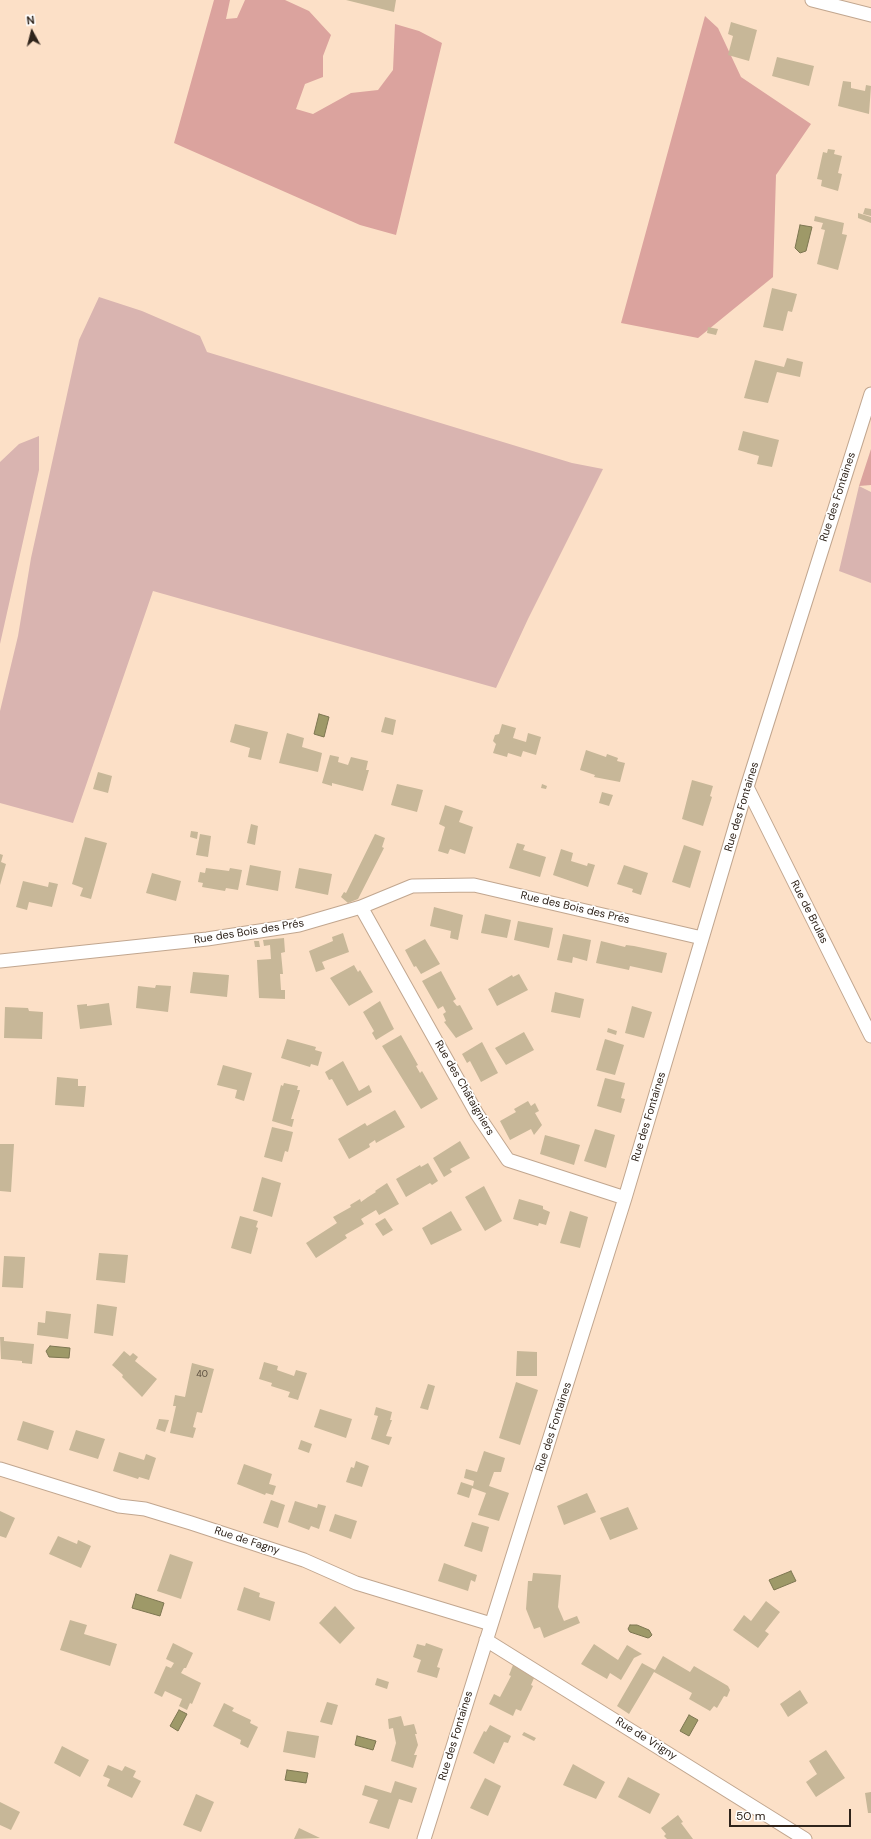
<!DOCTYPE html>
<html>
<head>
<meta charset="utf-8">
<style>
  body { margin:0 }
  #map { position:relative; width:871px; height:1839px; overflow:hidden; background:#fce0c7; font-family:"DM Sans",sans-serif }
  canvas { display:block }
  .north { position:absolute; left:12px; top:12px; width:40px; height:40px; -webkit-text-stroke:3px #fff; paint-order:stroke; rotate:353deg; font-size:11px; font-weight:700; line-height:16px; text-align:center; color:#2f241b }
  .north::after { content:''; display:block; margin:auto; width:14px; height:18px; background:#2f241b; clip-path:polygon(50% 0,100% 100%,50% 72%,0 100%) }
  .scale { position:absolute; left:729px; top:1809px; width:122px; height:18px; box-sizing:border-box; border:2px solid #2f241b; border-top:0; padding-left:5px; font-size:12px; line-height:14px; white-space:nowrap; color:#2f241b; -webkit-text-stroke:3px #fff; paint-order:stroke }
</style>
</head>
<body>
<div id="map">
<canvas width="871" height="1839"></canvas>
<div class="north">N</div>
<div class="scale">50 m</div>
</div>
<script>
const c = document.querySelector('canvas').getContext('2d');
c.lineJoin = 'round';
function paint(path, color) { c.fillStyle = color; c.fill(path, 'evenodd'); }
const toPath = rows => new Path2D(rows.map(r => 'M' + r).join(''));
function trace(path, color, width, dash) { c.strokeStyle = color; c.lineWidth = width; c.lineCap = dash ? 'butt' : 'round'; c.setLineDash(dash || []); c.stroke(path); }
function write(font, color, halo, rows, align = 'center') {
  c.font = font + ' "DM Sans",sans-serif'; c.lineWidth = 3.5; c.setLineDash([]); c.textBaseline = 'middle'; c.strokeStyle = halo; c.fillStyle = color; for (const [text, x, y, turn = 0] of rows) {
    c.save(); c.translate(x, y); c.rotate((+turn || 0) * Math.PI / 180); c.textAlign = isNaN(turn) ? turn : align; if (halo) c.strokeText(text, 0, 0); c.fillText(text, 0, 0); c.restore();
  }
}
paint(toPath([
  [99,297,142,311,200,336,207,352,572,463,603,469,528,619,496,688,153,591,73,823,0,803,0,711,18,636,31,558,79,340],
  [39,436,39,470,0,644,0,462,19,444],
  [859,486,871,492,871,583,839,571]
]), '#d9b4b0');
paint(toPath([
  [214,0,230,0,226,19,237,18,245,0,285,0,309,11,331,35,323,56,323,77,305,84,296,109,313,114,351,93,378,90,393,70,395,24,419,31,442,43,396,235,360,225,174,143],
  [705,16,718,28,741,77,811,124,776,175,773,277,698,338,621,323],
  [871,449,871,485,859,486]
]), '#dba39e');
const water = toPath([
  [800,225,812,227,806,251,800,253,795,248,800,225],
  [319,714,329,717,324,737,314,734,319,714],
  [50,1346,70,1348,69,1358,49,1357,46,1351,50,1346],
  [791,1571,796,1581,774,1590,769,1580,791,1571],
  [136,1594,164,1603,160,1616,132,1608,136,1594],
  [630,1625,637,1625,649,1630,652,1635,650,1637,648,1638,630,1632,628,1629,630,1625],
  [179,1710,187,1714,178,1731,170,1726,179,1710],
  [689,1715,698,1720,689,1736,680,1731,689,1715],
  [357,1736,376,1741,373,1750,355,1745,357,1736],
  [287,1770,308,1773,306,1783,285,1780,287,1770]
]);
paint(water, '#9e9968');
trace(water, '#7d7651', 1);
paint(toPath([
  [346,0,396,0,394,12],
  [731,22,757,30,749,61,728,55,733,36,728,34],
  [777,57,814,66,809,86,772,76],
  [843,81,851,82,851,88,865,91,866,85,871,86,869,114,838,106],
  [828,149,835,150,834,154,842,156,838,173,842,174,838,191,821,186,822,180,817,179,823,152,827,153],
  [865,208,871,209,871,216,863,214],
  [858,213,871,217,871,223,858,218],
  [815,216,844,223,842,234,847,235,838,270,817,264,825,230,821,229,823,223,814,221],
  [772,288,797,294,792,312,788,311,783,331,763,327],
  [708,327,718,329,716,335,707,333],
  [787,358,803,362,800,377,777,372,768,403,744,398,755,360,784,367],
  [743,431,779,440,772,467,757,464,759,456,738,450],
  [385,717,396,720,393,735,381,732],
  [235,724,268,732,261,760,248,757,250,748,230,742],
  [502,724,516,728,513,738,526,742,528,733,541,737,536,755,523,751,521,757,508,753,507,757,493,753,496,744,493,741,495,735,499,734],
  [287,733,304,738,302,747,322,753,318,772,279,763],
  [586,750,606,757,607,754,618,758,617,761,625,763,620,782,594,777,595,775,580,770],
  [330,755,339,757,338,762,348,765,351,757,368,761,366,770,369,770,363,791,332,783,332,786,322,783],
  [98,772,112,776,108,793,93,789],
  [692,780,713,786,710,796,712,797,703,826,682,819],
  [397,784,423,790,417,812,391,805],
  [542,784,547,786,546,789,541,788],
  [602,792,613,795,609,806,599,803],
  [445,805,463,811,459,822,473,827,465,854,450,849,448,854,438,851,445,827,439,824],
  [251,824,258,826,255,845,247,843],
  [191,831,198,832,197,839,190,837],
  [200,834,211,836,208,857,196,855],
  [375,834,385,838,382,847,384,848,358,899,348,903,341,897,344,892,346,893],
  [85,837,107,843,91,899,80,896,83,888,72,884],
  [517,843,525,845,523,850,546,857,540,877,509,868],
  [684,845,701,851,690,888,672,882],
  [561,849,573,853,571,861,587,866,588,863,595,865,588,887,553,875],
  [0,854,3,855,1,862,6,864,0,885],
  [250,865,281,871,278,891,246,885],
  [624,865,648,873,641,895,632,892,633,889,617,884],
  [206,868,229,871,230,868,242,870,238,890,226,888,225,891,202,887,203,883,198,882,200,872,205,873],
  [299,868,332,874,328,895,295,888],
  [152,873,181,881,176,901,146,893],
  [23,881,48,887,49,882,58,884,52,907,29,902,27,910,16,907],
  [434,907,463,915,458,940,450,938,451,931,430,926],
  [485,914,511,920,507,938,481,933],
  [518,921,553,928,549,948,514,940],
  [343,933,349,952,322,962,325,969,316,972,309,951,333,941,332,937],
  [563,934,591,940,587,961,573,957,572,963,557,960],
  [284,938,285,952,281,953,283,974,280,974,281,990,285,990,285,999,259,998,257,960,271,959,270,945,264,946,263,940],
  [425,939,440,964,421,974,416,966,414,967,405,950],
  [254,941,259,941,260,947,255,947],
  [601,941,625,947,626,945,634,946,667,953,662,973,630,966,629,970,596,963],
  [354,965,358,972,360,970,373,992,349,1006,330,978],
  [441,971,456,999,453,1001,457,1006,460,1005,473,1029,456,1038,444,1022,446,1021,443,1014,446,1012,443,1006,438,1009,422,981],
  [193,972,229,975,227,997,190,993],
  [519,974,528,990,497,1006,488,989,512,975,513,977],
  [156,985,171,986,168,1012,136,1008,138,986,155,988],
  [555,992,584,999,580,1018,551,1012],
  [380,1001,394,1029,376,1040,372,1033,374,1031,363,1012],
  [109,1003,112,1025,80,1029,77,1005,87,1004,87,1006],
  [632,1006,652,1012,644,1038,625,1033],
  [5,1007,28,1008,29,1011,43,1012,42,1039,4,1038],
  [608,1028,617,1031,616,1035,607,1032],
  [524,1032,534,1050,506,1065,495,1048],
  [401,1035,418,1065,416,1066,420,1073,422,1071,438,1099,421,1109,382,1046],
  [287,1039,316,1047,315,1050,322,1052,318,1066,311,1064,310,1067,281,1058],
  [605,1039,624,1045,615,1075,596,1070],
  [482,1042,498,1073,481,1082,470,1061,467,1063,462,1054],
  [343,1061,359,1091,369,1085,372,1092,347,1106,332,1079,329,1080,325,1072],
  [223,1065,252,1073,244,1101,235,1098,237,1090,217,1085],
  [57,1077,78,1079,78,1086,86,1086,84,1107,55,1105],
  [605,1078,625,1083,621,1098,625,1099,621,1113,597,1106],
  [284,1083,298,1086,297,1090,300,1090,291,1119,294,1119,292,1127,272,1121,281,1085,283,1086],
  [528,1101,531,1106,535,1103,539,1111,535,1113,542,1125,534,1135,531,1129,510,1140,500,1121,516,1112,514,1109],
  [395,1110,405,1127,376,1143,375,1140,369,1144,370,1147,349,1159,338,1139,365,1123,367,1126],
  [272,1127,293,1132,288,1152,285,1151,282,1162,264,1157],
  [595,1129,615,1135,606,1168,584,1161],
  [545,1135,580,1145,574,1165,540,1154],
  [460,1141,470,1158,450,1169,452,1172,444,1177,433,1158],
  [0,1144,14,1144,11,1192,0,1191],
  [428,1163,438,1181,432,1185,430,1183,406,1197,396,1179,420,1165,421,1167],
  [262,1177,281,1183,272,1217,253,1211],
  [387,1183,399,1204,379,1215,376,1210,361,1219,364,1224,345,1235,347,1238,316,1258,306,1243,337,1223,333,1217,351,1207,350,1205,360,1199,361,1202,368,1197,376,1192,375,1191],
  [484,1186,502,1221,485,1231,465,1197],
  [519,1199,543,1206,543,1209,550,1212,546,1225,539,1223,538,1226,513,1219],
  [451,1211,462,1230,431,1245,422,1228],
  [570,1211,588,1217,580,1248,560,1243],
  [240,1216,258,1221,256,1227,258,1228,251,1254,231,1248],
  [385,1218,393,1230,383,1236,375,1224],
  [99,1253,128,1255,125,1283,96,1280],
  [4,1256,25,1257,23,1288,2,1287],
  [97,1304,117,1307,113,1336,94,1333],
  [46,1311,71,1314,68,1339,37,1335,38,1322,45,1323],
  [0,1337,4,1337,4,1341,34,1344,32,1364,22,1363,22,1361,1,1359],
  [124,1351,130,1356,133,1353,138,1357,135,1361,157,1379,142,1397,122,1377,123,1375,112,1365],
  [517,1351,537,1352,537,1376,516,1376],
  [264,1362,278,1366,277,1370,294,1376,296,1370,307,1373,298,1400,288,1397,290,1392,271,1386,272,1383,259,1379],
  [192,1363,214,1369,202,1413,197,1412,193,1427,196,1428,193,1438,170,1433,176,1406,173,1406,175,1395,185,1397],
  [516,1382,538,1390,520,1445,499,1438],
  [428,1384,435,1386,428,1410,420,1408],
  [376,1407,392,1412,390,1420,392,1420,386,1436,392,1437,389,1445,371,1439,378,1416,374,1415],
  [320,1409,352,1419,346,1438,314,1427],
  [159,1419,169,1420,165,1432,156,1429],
  [23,1421,54,1431,48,1450,17,1440],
  [76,1430,105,1439,98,1459,69,1450],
  [301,1440,312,1444,309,1453,298,1449],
  [484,1451,505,1458,501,1472,494,1472,489,1486,509,1493,499,1521,478,1515,486,1493,472,1488,469,1498,457,1494,461,1482,473,1486,474,1481,464,1478,466,1469,477,1472],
  [119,1452,144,1460,146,1454,156,1458,149,1480,139,1477,138,1479,113,1471],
  [356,1461,369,1466,362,1487,346,1482,351,1467,354,1468],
  [244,1464,272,1474,269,1484,276,1486,273,1495,266,1493,265,1495,237,1484],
  [587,1493,596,1512,564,1525,557,1506],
  [271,1500,285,1505,278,1528,263,1523],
  [295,1501,317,1508,318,1504,326,1506,319,1529,311,1526,309,1530,288,1522],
  [628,1507,638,1529,610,1540,600,1518],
  [0,1511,15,1518,6,1538,0,1536],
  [335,1514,357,1521,351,1539,329,1531],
  [472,1522,489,1527,482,1552,464,1546],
  [58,1536,77,1544,78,1540,91,1546,81,1568,49,1554],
  [170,1554,193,1562,181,1599,157,1591],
  [444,1563,477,1575,475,1582,471,1580,468,1591,438,1581],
  [533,1573,561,1575,558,1607,564,1621,577,1616,580,1623,544,1638,540,1627,534,1629,526,1609,528,1581,532,1581],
  [244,1587,260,1593,259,1597,275,1602,270,1621,237,1610],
  [766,1601,780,1612,765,1631,769,1634,758,1648,733,1630,744,1615,751,1621],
  [335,1606,355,1628,340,1644,319,1623],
  [70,1620,87,1625,84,1634,117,1644,110,1666,60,1650],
  [173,1643,193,1653,186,1668,184,1668,181,1673,201,1683,192,1704,190,1703,187,1710,179,1706,182,1699,165,1691,162,1697,154,1693,166,1666,171,1668,174,1663,166,1659],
  [426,1643,443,1649,437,1667,440,1668,437,1678,417,1672,421,1660,413,1657,417,1644,425,1646],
  [594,1644,618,1660,627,1645,642,1654,634,1658,621,1680,610,1673,607,1679,581,1664],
  [663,1656,690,1672,694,1666,728,1686,730,1690,727,1697,724,1696,717,1708,714,1706,710,1711,689,1699,692,1693,654,1672,629,1714,617,1706,642,1663,655,1670],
  [513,1665,534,1678,531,1685,533,1686,521,1711,516,1709,513,1716,489,1704,494,1694,500,1697,511,1676,509,1675],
  [377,1678,389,1682,387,1689,375,1685],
  [800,1690,808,1703,788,1717,780,1704],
  [327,1702,338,1705,332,1725,320,1722],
  [224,1703,234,1708,232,1711,251,1720,250,1723,258,1727,248,1748,240,1744,241,1740,213,1726],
  [401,1716,404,1726,414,1724,417,1734,415,1734,418,1745,414,1755,417,1755,413,1768,391,1761,396,1743,393,1728,389,1729,388,1719],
  [490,1725,511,1736,508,1743,504,1742,494,1764,473,1753,484,1731,486,1732],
  [287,1731,319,1736,315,1758,283,1752],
  [524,1732,536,1738,534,1741,522,1735],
  [62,1746,89,1760,80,1777,54,1763],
  [826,1750,845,1778,816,1797,806,1782,817,1774,809,1761],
  [573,1764,605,1782,596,1799,563,1785],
  [108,1765,122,1771,125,1766,136,1771,133,1777,141,1781,132,1798,107,1786,110,1779,103,1776],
  [628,1777,660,1794,650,1814,618,1797],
  [485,1778,501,1786,488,1816,470,1808],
  [395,1781,417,1788,412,1803,399,1799,389,1829,369,1823,378,1800,362,1795,365,1785,391,1793],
  [871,1792,871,1813,868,1813,865,1793],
  [196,1794,214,1802,201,1832,183,1825],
  [0,1802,20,1812,11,1830,0,1825],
  [678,1815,683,1822,681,1823,693,1839,667,1839,664,1836,666,1834,661,1828],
  [299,1828,320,1838,294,1839]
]), '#c7b798');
const street = toPath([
  [812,0,871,15],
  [747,787,871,1036],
  [361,907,477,1114,508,1160,625,1198],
  [0,961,207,939,299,925,361,907,412,886,474,885,702,938],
  [0,1469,119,1506,145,1509,191,1523,304,1560,356,1583,491,1624],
  [486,1640,805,1839],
  [424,1839,625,1198,747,787,871,394]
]);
trace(street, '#c1a68f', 15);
trace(street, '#fff', 13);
write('9px', '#55493a', null, [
  ["40",202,1375]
]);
write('11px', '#2f241b', '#fff', [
  ["Rue des Fontaines",838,497,-72],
  ["Rue des Fontaines",742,807,-73],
  ["Rue des Bois des Prés",575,908,13],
  ["Rue de Brulas",809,912,63],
  ["Rue des Bois des Prés",249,932,-9],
  ["Rue des Châtaigniers",464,1088,60],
  ["Rue des Fontaines",649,1117,-73],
  ["Rue des Fontaines",554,1427,-72],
  ["Rue de Fagny",247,1541,18],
  ["Rue des Fontaines",456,1736,-73],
  ["Rue de Vrigny",646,1739,32]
]);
</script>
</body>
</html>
